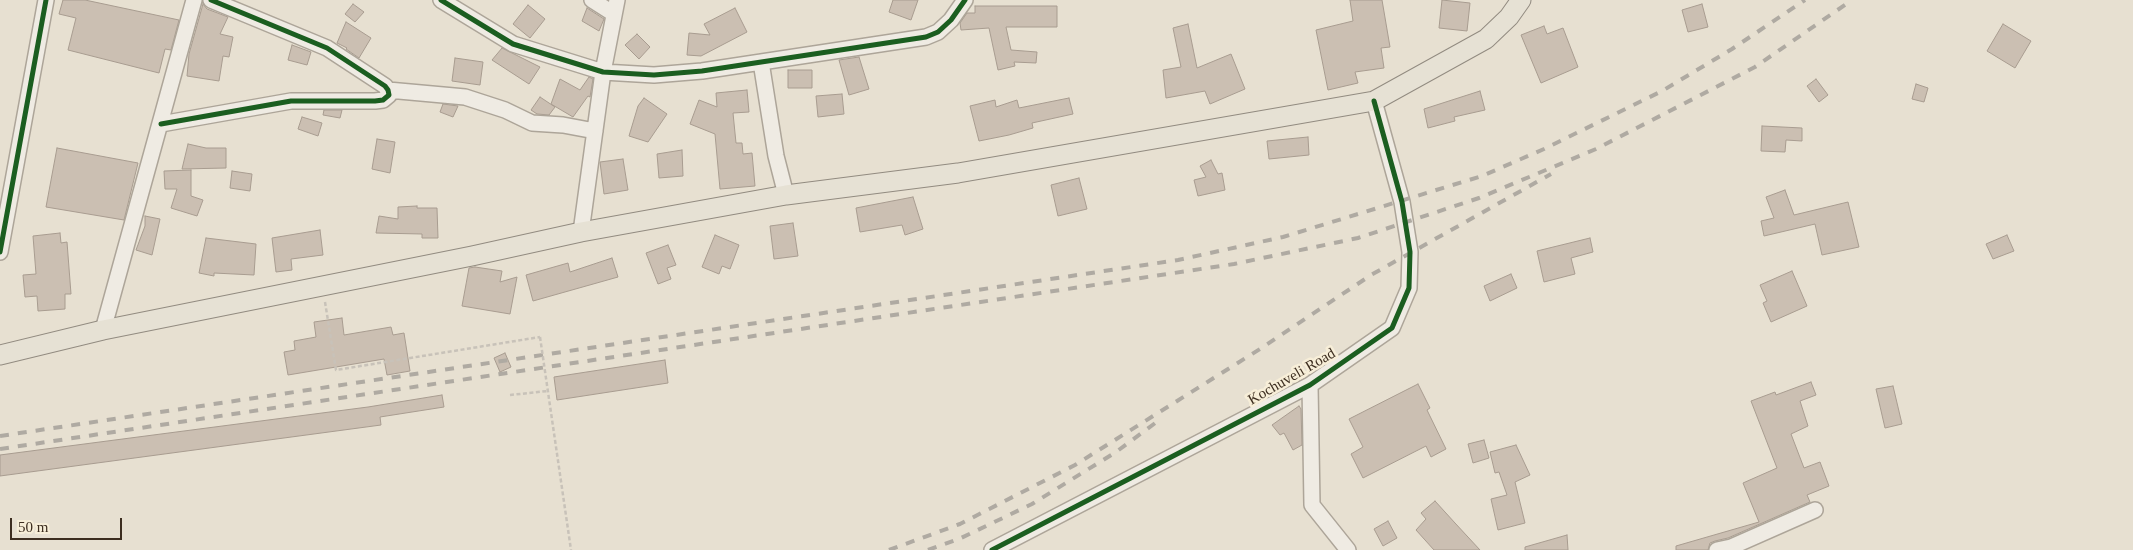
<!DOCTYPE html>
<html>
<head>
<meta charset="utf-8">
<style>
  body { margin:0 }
  #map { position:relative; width:2133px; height:550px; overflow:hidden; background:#e7e0d1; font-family:"Times New Roman",serif }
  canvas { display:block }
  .scale { position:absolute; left:10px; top:518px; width:112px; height:22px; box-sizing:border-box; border:2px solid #3d2e20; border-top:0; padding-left:6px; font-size:15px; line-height:18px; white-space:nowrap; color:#3d2e20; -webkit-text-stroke:4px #f7eed8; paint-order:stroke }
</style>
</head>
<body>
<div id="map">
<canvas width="2133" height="550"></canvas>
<div class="scale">50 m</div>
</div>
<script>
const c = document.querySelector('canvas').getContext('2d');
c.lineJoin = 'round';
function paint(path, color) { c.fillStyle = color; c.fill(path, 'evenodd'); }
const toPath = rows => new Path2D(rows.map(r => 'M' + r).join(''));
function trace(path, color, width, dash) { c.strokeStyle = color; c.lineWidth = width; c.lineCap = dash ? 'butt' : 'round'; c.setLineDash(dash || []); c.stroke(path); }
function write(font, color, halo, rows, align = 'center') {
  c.font = font + ' "Times New Roman",serif'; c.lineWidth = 5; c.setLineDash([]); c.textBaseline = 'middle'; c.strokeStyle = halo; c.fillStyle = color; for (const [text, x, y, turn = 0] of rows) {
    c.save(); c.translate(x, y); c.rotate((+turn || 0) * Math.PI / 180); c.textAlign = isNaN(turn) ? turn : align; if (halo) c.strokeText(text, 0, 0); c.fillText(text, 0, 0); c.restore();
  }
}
const building = toPath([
  [63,0,85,0,179,20,171,50,165,49,159,73,68,50,76,18,59,14,63,0],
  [893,0,918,0,911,20,889,12,893,0],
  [1350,0,1382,0,1390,47,1381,48,1384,68,1355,72,1358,83,1328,90,1316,30,1353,21,1350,0],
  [1442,0,1470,3,1467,31,1439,28,1442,0],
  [203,4,207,9,228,17,220,34,233,37,229,57,223,56,219,81,187,76,189,54,203,4],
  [353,4,364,12,355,22,345,14,353,4],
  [1702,4,1708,27,1688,32,1682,10,1702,4],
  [528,5,545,19,530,38,513,24,528,5],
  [975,6,1057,6,1057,27,1006,27,1011,50,1037,52,1036,63,1014,62,1015,66,998,70,989,28,961,30,960,23,967,13,975,13,975,6],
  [587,8,604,19,599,31,582,21,587,8],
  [735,8,747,32,701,56,687,55,689,33,710,35,704,24,735,8],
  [346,22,371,38,359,58,346,49,347,48,337,43,346,22],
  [1188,24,1197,68,1231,54,1245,89,1210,104,1205,91,1166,98,1163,70,1181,67,1173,28,1188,24],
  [2003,24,2031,41,2015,68,1987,51,2003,24],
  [1544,26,1547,34,1563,28,1578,67,1541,83,1521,35,1544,26],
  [637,34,650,47,639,59,625,45,637,34],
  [292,45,311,52,307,65,288,60,292,45],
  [502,48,540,67,529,84,492,60,502,48],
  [859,57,869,89,849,95,839,60,859,57],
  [455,58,483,62,480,85,452,81,455,58],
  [788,70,812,70,812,88,788,88,788,70],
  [589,77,593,79,590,97,588,96,573,117,551,104,560,79,580,90,589,77],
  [1816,79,1828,95,1819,102,1807,86,1816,79],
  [1916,84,1928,88,1924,102,1912,99,1916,84],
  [747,90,749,112,733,113,736,143,742,143,743,154,752,153,755,186,720,189,715,134,690,124,699,100,717,107,716,93,747,90],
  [1480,91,1485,110,1454,117,1455,121,1428,128,1424,109,1480,91],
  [842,94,844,114,818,117,816,96,842,94],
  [540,97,555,107,549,115,537,114,531,110,540,97],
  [644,98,667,114,648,142,629,136,638,106,644,98],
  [1069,98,1073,114,1032,123,1033,128,1009,135,979,141,970,106,995,100,996,107,1017,100,1019,108,1069,98],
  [443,104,458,106,453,117,440,112,443,104],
  [324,110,342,110,340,118,323,115,324,110],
  [302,117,322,123,318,136,298,129,302,117],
  [1762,126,1802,128,1802,141,1786,140,1785,152,1761,151,1762,126],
  [1308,137,1309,155,1269,159,1267,141,1308,137],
  [377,139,395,142,390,173,372,169,377,139],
  [188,144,206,148,226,148,226,168,182,169,188,144],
  [57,148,138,163,124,220,46,207,57,148],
  [682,150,683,176,659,178,657,154,682,150],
  [623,159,628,190,604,194,600,162,623,159],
  [1211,160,1218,174,1222,173,1225,190,1198,196,1194,180,1206,177,1200,166,1211,160],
  [191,170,191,196,203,200,197,216,171,208,177,189,165,189,164,171,191,170],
  [232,171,252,174,250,191,230,188,232,171],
  [1079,178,1087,209,1058,216,1051,185,1079,178],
  [1785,190,1794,215,1848,202,1859,247,1822,255,1815,224,1764,236,1761,221,1774,218,1766,197,1785,190],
  [913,197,923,229,905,235,902,225,860,232,856,208,913,197],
  [417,206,417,208,437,208,438,238,422,238,422,234,376,233,379,216,398,219,398,207,417,206],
  [145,216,160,219,152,255,136,250,145,226,145,216],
  [793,223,798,256,774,259,770,226,793,223],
  [320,230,323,255,291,259,292,270,276,272,272,238,320,230],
  [60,233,61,243,67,242,71,294,65,294,65,309,38,311,37,296,25,297,23,275,36,274,33,236,60,233],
  [715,235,739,245,730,269,722,266,719,274,702,267,715,235],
  [2007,235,2014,251,1993,259,1986,244,2007,235],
  [206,238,256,244,254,275,214,273,214,276,199,273,206,238],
  [1590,238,1593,252,1571,258,1575,274,1544,282,1537,251,1590,238],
  [668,245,676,265,667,268,671,279,658,284,646,253,668,245],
  [612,258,618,277,533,301,526,275,568,263,570,272,612,258],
  [475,267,502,271,500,282,517,277,510,314,462,306,469,268,475,267],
  [1792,271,1807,306,1771,322,1763,303,1767,301,1760,285,1792,271],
  [1511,274,1517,288,1490,301,1484,286,1511,274],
  [342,318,344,335,391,327,393,335,404,333,410,371,387,375,384,359,288,375,284,352,295,350,294,341,316,337,314,322,342,318],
  [505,353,511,367,500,372,494,358,505,353],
  [665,360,668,383,557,400,554,377,665,360],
  [1811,382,1816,395,1800,401,1808,426,1791,434,1804,468,1820,462,1829,486,1807,495,1810,502,1728,538,1715,541,1710,543,1708,550,1676,550,1676,546,1759,522,1743,483,1777,468,1751,401,1775,392,1776,395,1811,382],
  [1418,384,1430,408,1427,410,1446,449,1431,457,1426,446,1363,478,1351,454,1363,447,1349,419,1418,384],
  [1893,386,1902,424,1885,428,1876,389,1893,386],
  [442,395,444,407,380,417,381,425,0,476,0,455,368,407,442,395],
  [1299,406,1301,409,1302,445,1293,450,1284,433,1280,435,1272,425,1299,406],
  [1484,440,1489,458,1473,463,1468,444,1484,440],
  [1516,445,1530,475,1515,482,1525,523,1498,530,1491,499,1507,495,1499,472,1495,473,1490,452,1516,445],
  [1435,501,1455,523,1480,550,1434,550,1416,530,1426,519,1421,513,1435,501],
  [1388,521,1397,538,1383,546,1374,529,1388,521],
  [1567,535,1568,550,1525,550,1525,547,1567,535]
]);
paint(building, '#cbbfb2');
trace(building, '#a89c90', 1);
const minor = toPath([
  [441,0,513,44,603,72,654,75,702,71,926,37,938,32,951,20,965,0],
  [592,0,614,14],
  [761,62,776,156,786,195],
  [388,90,465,97,505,110,532,123,563,125,595,131],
  [161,124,291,101,375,101,383,100,389,95,388,90,385,86,327,48,211,0],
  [581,232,603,72,617,0],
  [0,252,46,0],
  [103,330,194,0],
  [1310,385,1312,505,1348,550],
  [992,550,1310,385,1392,328,1409,288,1410,252,1402,202,1374,101],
  [1717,550,1731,547,1815,510]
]);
const major = toPath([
  [0,355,103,330,472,256,581,232,786,195,958,173,1374,101,1486,39,1509,17,1521,0]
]);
trace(minor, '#ada599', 18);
trace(major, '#928b80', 21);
trace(toPath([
  [325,302,336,370,540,337],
  [510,395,548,391]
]), '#c8c2b9', 2.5, [4, 2.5]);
trace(minor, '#efebe3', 15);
trace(major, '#e6e1d4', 19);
trace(toPath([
  [0,436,1178,260,1283,237,1482,176,1544,149,1662,91,1732,49,1805,0],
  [0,449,1234,264,1358,238,1479,198,1596,149,1755,67,1852,0],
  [889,550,960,524,1075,465,1260,349,1371,275,1551,174],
  [928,550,961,538,1032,504,1116,452,1162,418]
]), '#afaaa2', 4, [9, 9]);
trace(toPath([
  [540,337,571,550]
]), '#c8c2b9', 2.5, [4, 2.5]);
trace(toPath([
  [441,0,513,44,603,72,654,75,702,71,926,37,938,32,951,20,965,0],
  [161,124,291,101,375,101,383,100,389,95,388,90,385,86,327,48,211,0],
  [0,252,46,0],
  [992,550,1310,385,1392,328,1409,288,1410,252,1402,202,1374,101]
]), '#1b5e20', 5);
write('15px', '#3d2e20', '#f7eed8', [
  ["Kochuveli Road",1292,377,-30]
]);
</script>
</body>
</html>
